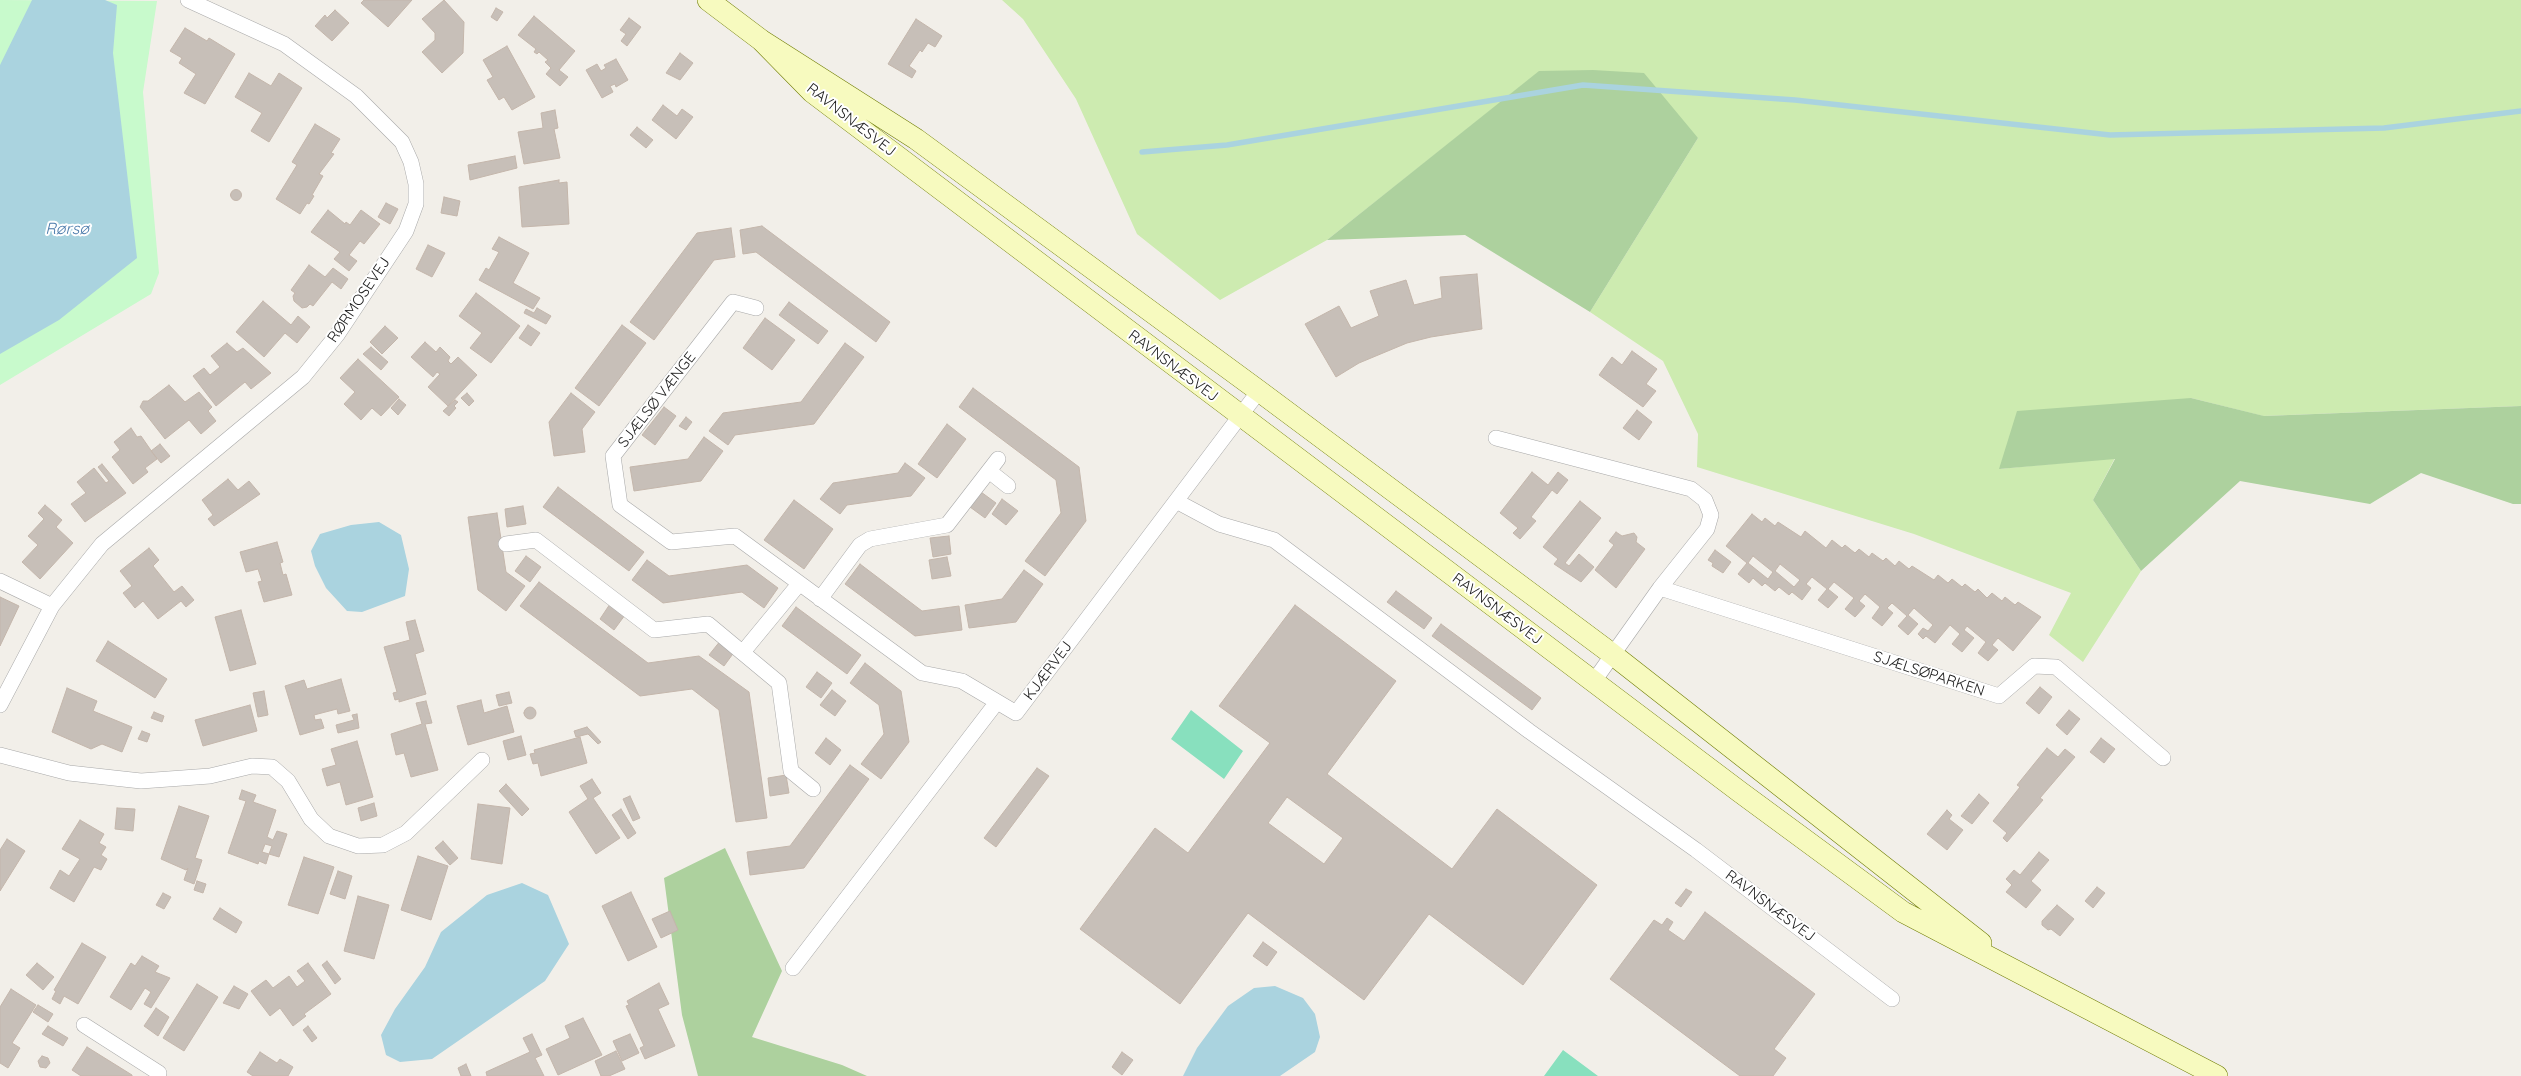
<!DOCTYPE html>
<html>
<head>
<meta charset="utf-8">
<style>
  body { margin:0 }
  canvas { display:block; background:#f2efe9 }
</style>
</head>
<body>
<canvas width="2521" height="1076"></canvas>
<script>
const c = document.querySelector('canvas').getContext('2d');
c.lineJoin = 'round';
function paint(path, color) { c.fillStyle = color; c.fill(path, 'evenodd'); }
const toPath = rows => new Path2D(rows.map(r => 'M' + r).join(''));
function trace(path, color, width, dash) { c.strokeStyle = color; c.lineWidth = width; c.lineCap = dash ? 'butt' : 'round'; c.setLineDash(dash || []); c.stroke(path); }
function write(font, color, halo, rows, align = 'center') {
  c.font = font + ' Quicksand,sans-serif'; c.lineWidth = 4; c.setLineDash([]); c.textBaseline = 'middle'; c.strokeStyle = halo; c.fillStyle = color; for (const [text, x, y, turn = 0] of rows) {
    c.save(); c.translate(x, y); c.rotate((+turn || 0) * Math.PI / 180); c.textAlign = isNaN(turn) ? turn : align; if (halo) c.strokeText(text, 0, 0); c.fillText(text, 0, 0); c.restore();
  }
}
paint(toPath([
  [1002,0,2521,0,2521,406,2263,416,2191,398,1999,469,2115,458,2093,500,2141,571,2083,662,2049,635,2071,593,1914,534,1697,467,1698,434,1663,361,1590,312,1698,138,1539,72,1327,240,1220,300,1137,234,1076,99,1023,19]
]), '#cdebb0');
paint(toPath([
  [1593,70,1644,73,1698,138,1590,312,1465,235,1327,240,1539,71],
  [2191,398,2264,416,2521,406,2521,504,2513,504,2421,473,2370,504,2240,481,2141,571,2093,500,2115,459,1999,469,2017,411],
  [725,848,782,971,752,1037,842,1065,867,1076,698,1076,682,1015,664,878]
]), '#add19e');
paint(toPath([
  [0,0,157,1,143,92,159,273,151,294,0,385]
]), '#c8facc');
paint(toPath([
  [1191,710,1243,751,1224,779,1171,739],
  [1563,1050,1598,1076,1544,1076]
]), '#88e0be');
paint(toPath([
  [32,0,105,0,117,5,113,53,137,258,59,320,0,354,0,65],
  [379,522,401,535,409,569,405,596,362,612,347,611,326,588,315,566,311,551,320,534,351,525],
  [522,883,548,895,569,944,545,981,432,1059,400,1062,386,1055,381,1035,395,1009,425,967,441,932,487,895],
  [1275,986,1303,998,1315,1014,1320,1037,1315,1052,1280,1076,1183,1076,1197,1048,1228,1006,1254,988]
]), '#aad3df');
trace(toPath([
  [1142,152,1227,145,1583,85,1795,100,2110,135,2384,128,2521,111]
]), '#aad3df', 5.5);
const building = toPath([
  [364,0,412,0,388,27,361,3,364,0],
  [444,0,464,22,463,53,442,73,422,52,435,40,435,33,422,19,444,0],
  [496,8,503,12,497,21,491,17,496,8],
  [335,10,349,23,332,41,315,26,325,15,327,18,335,10],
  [534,16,575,51,559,70,568,77,560,86,546,74,551,68,545,62,548,60,539,52,537,54,534,52,536,49,518,35,534,16],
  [629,18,641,27,627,46,621,41,626,34,620,30,629,18],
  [916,19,942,36,935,47,928,43,922,52,920,50,909,66,916,71,912,78,888,64,916,19],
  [185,28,207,41,209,38,235,54,205,104,184,93,196,74,179,63,182,58,170,51,185,28],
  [507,46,535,97,512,110,504,97,499,100,487,80,493,77,483,60,507,46],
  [680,53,693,63,680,80,666,73,680,53],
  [616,59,628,80,616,87,615,84,610,86,613,92,602,98,586,70,597,64,601,71,606,68,604,65,616,59],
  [249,73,271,86,279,73,302,88,269,142,251,131,262,113,235,97,249,73],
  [663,105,677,116,682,109,693,117,676,139,652,120,663,105],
  [555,110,558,128,554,129,560,158,524,164,518,132,543,128,541,113,555,110],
  [315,124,340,139,331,153,334,154,319,174,323,176,312,195,314,196,309,204,307,203,300,214,276,199,297,165,292,162,315,124],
  [637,127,653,140,646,148,630,135,637,127],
  [515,156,517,168,470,180,468,165,515,156],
  [559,180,559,183,567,182,569,224,522,227,519,187,559,180],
  '230.5 195a5.5 5.5 0 1 1 11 0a5.5 5.5 0 1 1-11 0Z',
  [444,197,460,201,457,216,441,213,444,197],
  [386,203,398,209,390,224,378,217,386,203],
  [328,210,345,224,346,222,350,225,361,210,380,224,364,244,360,241,349,255,357,261,349,271,334,259,340,252,311,232,328,210],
  [762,226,890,322,876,342,756,252,743,254,740,230,762,226],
  [731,228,735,257,714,260,654,340,630,322,697,233,731,228],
  [499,237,529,253,513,283,540,298,533,309,479,280,486,268,489,270,499,252,492,249,499,237],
  [428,245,445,253,432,277,416,269,428,245],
  [309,265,325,277,333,268,348,279,341,289,332,282,313,306,310,304,307,307,302,308,294,301,293,296,295,293,291,290,309,265],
  [1477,274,1482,329,1431,337,1407,343,1359,363,1336,377,1305,324,1339,306,1351,328,1379,316,1370,291,1406,280,1414,305,1442,298,1440,277,1477,274],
  [476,293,520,326,491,363,470,348,482,333,459,316,476,293],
  [263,301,291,325,298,316,310,327,297,343,285,333,264,357,236,332,263,301],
  [789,302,828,331,818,344,779,315,789,302],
  [537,308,551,316,546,324,524,313,526,309,534,313,537,308],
  [765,318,795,340,772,370,743,348,765,318],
  [528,325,540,333,531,346,519,338,528,325],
  [622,325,646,343,599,406,575,388,622,325],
  [385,326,398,338,382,354,370,342,385,326],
  [425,342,436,352,440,347,450,357,448,361,451,364,458,357,477,375,448,406,428,387,440,374,437,372,433,377,411,357,425,342],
  [227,343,237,352,243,348,271,373,251,389,245,382,216,406,193,376,204,368,210,375,220,367,211,356,227,343],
  [845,343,864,357,814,424,735,435,728,445,709,431,723,413,801,402,845,343],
  [371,347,388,362,381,370,363,354,371,347],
  [1632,351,1657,369,1646,384,1656,391,1643,407,1599,375,1612,357,1622,365,1632,351],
  [358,359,399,397,381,416,372,408,361,420,344,404,355,392,340,378,358,359],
  [169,385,185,402,199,392,212,407,208,411,216,421,201,434,189,420,165,439,140,407,143,401,148,401,169,385],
  [973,388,1079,467,1086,521,1045,576,1025,561,1061,513,1056,480,959,407,973,388],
  [467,393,474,401,469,406,461,398,467,393],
  [571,393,595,412,582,429,585,452,554,456,549,422,571,393],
  [399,399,406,405,398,415,391,408,399,399],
  [455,400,458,402,454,406,456,408,449,416,443,411,455,400],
  [664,407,676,416,655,445,642,435,664,407],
  [1637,410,1652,422,1639,440,1623,428,1637,410],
  [686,417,692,422,686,430,679,426,686,417],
  [947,424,966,439,937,478,918,464,947,424],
  [131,428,137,437,141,436,157,459,145,468,148,472,133,484,112,457,120,450,114,442,131,428],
  [704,437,723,451,701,481,634,491,630,467,688,459,704,437],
  [160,444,170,456,161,463,151,451,160,444],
  [905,463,925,478,911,496,847,505,840,514,820,499,833,483,898,473,905,463],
  [102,464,126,493,85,522,71,504,86,493,77,482,94,468,106,483,109,481,98,467,102,464],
  [1532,472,1548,485,1558,472,1568,480,1557,494,1552,490,1531,517,1536,521,1520,539,1513,533,1518,528,1500,513,1532,472],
  [228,479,238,490,249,481,260,494,214,526,208,519,213,515,202,500,228,479],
  [558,487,644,552,629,571,543,507,558,487],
  [981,492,996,503,985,518,970,507,981,492],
  [1002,499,1018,511,1006,525,992,514,1002,499],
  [794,500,833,529,804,569,764,540,794,500],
  [1580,501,1601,518,1565,563,1569,566,1579,554,1594,567,1581,582,1554,564,1558,559,1543,547,1580,501],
  [45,505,62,520,56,527,73,543,40,579,22,562,38,545,28,536,44,519,38,513,45,505],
  [523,506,526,524,507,527,505,509,523,506],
  [497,513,506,572,525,586,506,611,478,590,468,517,497,513],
  [1752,514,1762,522,1765,518,1775,526,1778,522,1801,537,1805,531,1826,548,1832,540,1842,548,1845,545,1855,553,1859,549,1869,557,1872,553,1883,561,1886,558,1895,566,1899,561,1909,569,1912,566,1934,580,1938,575,1948,583,1952,579,1962,587,1965,584,1975,592,1978,589,1987,598,1992,593,2002,601,2005,597,2015,605,2018,602,2041,617,2013,651,1998,638,1992,645,1998,650,1988,661,1978,653,1986,642,1967,626,1964,630,1974,638,1962,652,1952,644,1960,634,1950,625,1935,643,1926,636,1923,639,1918,634,1923,628,1928,631,1933,625,1914,608,1908,615,1918,624,1908,635,1898,626,1907,616,1892,603,1887,608,1893,613,1882,626,1872,618,1880,607,1865,594,1859,601,1865,606,1855,617,1845,609,1854,598,1834,582,1828,589,1838,597,1828,608,1818,600,1827,589,1812,577,1806,584,1811,588,1802,600,1792,592,1789,595,1779,587,1775,591,1765,583,1762,586,1753,578,1749,583,1738,574,1747,563,1726,546,1752,514],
  [1753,556,1773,572,1768,579,1748,563,1753,556],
  [1780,564,1800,580,1794,587,1775,571,1780,564],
  [1616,532,1622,536,1634,533,1637,537,1636,542,1645,549,1616,588,1595,570,1614,545,1609,541,1616,532],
  [949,536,951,554,933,557,930,538,949,536],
  [277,542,283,562,280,563,283,575,286,574,292,595,264,602,258,582,262,581,258,569,246,572,240,552,277,542],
  [149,548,159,560,153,566,174,592,182,586,194,600,186,607,181,601,158,619,143,601,135,608,123,593,132,586,120,571,149,548],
  [1715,550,1731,562,1723,573,1712,566,1713,563,1708,560,1715,550],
  [526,556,541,567,530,582,515,571,526,556],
  [947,557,951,576,932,579,929,560,947,557],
  [647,560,669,576,747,565,778,588,764,608,742,592,663,603,632,580,647,560],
  [860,564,922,611,959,606,962,630,915,636,845,584,860,564],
  [1024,570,1043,584,1016,622,969,628,965,605,1002,599,1024,570],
  [539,582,648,663,699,656,749,692,767,818,736,822,719,710,692,689,640,696,520,606,539,582],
  [1396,591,1432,618,1424,629,1387,602,1396,591],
  [0,597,19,606,0,646,0,597],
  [610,604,625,615,614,630,600,619,610,604],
  [1295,605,1396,681,1327,774,1452,869,1497,809,1597,885,1523,985,1429,914,1364,1000,1248,913,1180,1004,1080,929,1155,828,1188,853,1270,743,1219,706,1295,605],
  [1287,797,1343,838,1324,864,1268,823,1287,797],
  [796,607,861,655,847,674,782,626,796,607],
  [241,610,256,664,230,671,215,617,241,610],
  [415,620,424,651,415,654,426,694,399,702,399,699,395,700,393,693,397,692,384,647,410,640,406,622,415,620],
  [1441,624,1541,698,1532,710,1432,636,1441,624],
  [721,640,735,651,724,666,709,655,721,640],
  [108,641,167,679,155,698,96,661,108,641],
  [865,663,901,691,909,742,881,779,861,764,884,734,879,705,850,683,865,663],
  [817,672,832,683,821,698,806,687,817,672],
  [341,679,350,711,338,714,337,709,314,715,315,720,321,719,324,728,300,735,285,686,304,680,307,689,341,679],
  [2040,687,2052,697,2039,714,2026,703,2040,687],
  [67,688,97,701,93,711,132,727,122,752,102,744,91,749,52,732,67,688],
  [832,690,846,701,835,716,820,705,832,690],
  [264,691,268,715,258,717,253,693,264,691],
  [509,692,512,703,499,706,496,695,509,692],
  [481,700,484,713,507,706,514,732,468,745,457,706,481,700],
  [426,701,432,723,425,724,438,770,411,777,404,753,396,755,391,734,422,724,416,703,426,701],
  [250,705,257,731,203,746,195,720,250,705],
  '524 713a6 6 0 1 1 12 0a6 6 0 1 1-12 0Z',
  [2069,710,2080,719,2067,735,2056,725,2069,710],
  [154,712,164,716,162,722,151,718,154,712],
  [357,714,359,728,338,733,336,725,354,720,352,715,357,714],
  [587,727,601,742,598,744,588,734,576,737,574,731,587,727],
  [142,731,150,734,147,742,138,739,142,731],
  [521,736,526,755,508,760,503,741,521,736],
  [580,737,587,763,541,776,538,763,533,764,530,754,535,753,534,750,580,737],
  [826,738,841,750,830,765,815,753,826,738],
  [2101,738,2115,749,2104,763,2090,752,2101,738],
  [357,741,373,797,346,805,340,782,327,786,322,769,336,765,331,749,357,741],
  [2047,748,2058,757,2065,749,2075,757,2040,798,2043,800,2007,842,2003,838,2007,833,1993,821,2020,787,2017,785,2047,748],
  [850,765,869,779,804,868,750,875,747,852,790,846,850,765],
  [1037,768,1049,776,996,847,984,838,1037,768],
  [786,775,789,793,770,796,768,778,786,775],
  [592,779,601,793,593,798,620,838,596,854,569,812,588,799,580,786,592,779],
  [506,784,529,809,522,816,499,791,506,784],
  [242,790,256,795,253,802,276,810,267,837,273,840,277,831,287,834,279,857,269,854,272,846,265,844,262,852,269,854,266,864,259,861,258,864,228,853,246,801,239,799,242,790],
  [1979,794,1989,803,1972,824,1961,816,1979,794],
  [630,796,640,818,633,821,623,799,630,796],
  [374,803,377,816,361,821,358,808,374,803],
  [478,804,510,808,502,864,471,859,478,804],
  [179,806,209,816,195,858,202,860,194,884,184,880,188,868,186,870,161,859,179,806],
  [117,808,135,809,133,831,115,829,117,808],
  [621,809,636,833,628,839,612,815,621,809],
  [1947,810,1952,815,1949,819,1963,830,1947,850,1927,834,1947,810],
  [80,820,104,834,99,843,106,847,101,855,107,859,101,870,94,867,74,902,50,888,60,870,69,876,80,859,62,849,80,820],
  [7,839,25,851,0,891,0,850,7,839],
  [443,841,458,858,450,865,435,848,443,841],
  [2039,852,2049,860,2031,881,2041,890,2026,908,2006,892,2012,885,2006,879,2014,870,2020,875,2039,852],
  [418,856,448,866,431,920,401,910,418,856],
  [304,857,334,867,318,914,288,905,304,857],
  [338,871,352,876,345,899,330,894,338,871],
  [197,881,206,884,203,893,194,890,197,881],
  [2097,887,2105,893,2093,908,2085,901,2097,887],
  [1686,889,1692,892,1681,907,1675,903,1686,889],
  [631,892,657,947,628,961,602,906,631,892],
  [163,893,171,897,164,909,156,905,163,893],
  [358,896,389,905,374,959,344,951,358,896],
  [2057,905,2074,919,2060,936,2051,929,2048,930,2042,925,2042,921,2057,905],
  [220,908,242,922,236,933,213,919,220,908],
  [670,911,678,930,661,938,652,919,670,911],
  [1705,912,1815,994,1774,1049,1786,1058,1773,1076,1740,1076,1610,979,1654,920,1662,925,1667,918,1673,922,1668,930,1684,941,1705,912],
  [1263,942,1277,952,1267,966,1253,956,1263,942],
  [82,943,106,957,78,1004,64,996,60,1004,52,999,56,991,54,990,82,943],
  [142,956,159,966,155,972,170,978,151,1008,144,1004,151,992,145,988,131,1010,110,997,131,963,135,966,142,956],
  [327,961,341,979,335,984,322,965,327,961],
  [37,963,54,977,43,990,26,975,37,963],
  [308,963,331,994,304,1014,306,1016,293,1026,280,1008,270,1016,251,991,266,980,273,988,289,976,297,987,305,981,297,971,308,963],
  [659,983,669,1004,658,1009,675,1046,645,1059,640,1048,644,1046,626,1006,629,1005,627,1001,659,983],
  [197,984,218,997,184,1051,163,1038,197,984],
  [234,986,248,994,239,1009,223,1003,234,986],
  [11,989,36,1005,12,1043,20,1048,8,1068,0,1063,0,1007,11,989],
  [38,1005,53,1014,48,1022,33,1012,38,1005],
  [156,1008,169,1017,158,1036,144,1026,156,1008],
  [583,1018,602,1055,558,1075,546,1049,570,1038,565,1026,583,1018],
  [48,1026,68,1038,63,1046,42,1034,48,1026],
  [308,1026,317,1038,312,1042,303,1030,308,1026],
  [532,1034,542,1055,535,1058,544,1076,487,1076,486,1072,530,1052,523,1038,532,1034],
  [630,1034,639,1053,622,1061,613,1041,630,1034],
  [87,1047,132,1075,132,1076,81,1076,72,1070,87,1047],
  [616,1051,625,1069,609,1076,601,1076,595,1061,616,1051],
  [260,1052,277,1063,280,1059,293,1067,288,1076,253,1076,247,1072,260,1052],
  [1122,1052,1133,1060,1122,1075,1112,1067,1122,1052],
  [42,1056,48,1058,50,1063,46,1068,40,1067,38,1061,42,1056],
  [466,1064,471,1076,461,1076,458,1068,466,1064]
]);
paint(building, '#c7bfb8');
trace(building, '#c4b6ab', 1);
const minor = toPath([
  [756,308,733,302,613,456,620,505,671,542,735,536,922,673,962,681,1016,713,1259,391],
  [1496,438,1691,489,1705,500,1711,515,1707,529,1660,588,1594,681],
  [989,471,1008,486],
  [1176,501,1219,524,1274,540,1529,731,1696,850,1892,999],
  [506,544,536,540,654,630,708,624,779,683,791,771,813,789],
  [0,581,52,606],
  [1660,588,1999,696,2034,666,2056,667,2163,758],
  [820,599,860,545,870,539,947,525,998,459],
  [743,652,799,584],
  [0,705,52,606,102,544,303,377,337,335,406,231,416,204,416,184,411,162,402,142,356,96,284,44,188,0],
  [0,755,69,773,141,781,210,776,252,766,272,767,288,781,311,819,329,836,358,846,383,845,406,833,482,760],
  [793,968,997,702],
  [84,1025,159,1073,157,1076]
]);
const secondary = toPath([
  [708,0,761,40,916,139,1259,391,1612,654,1981,943],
  [761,40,812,92,1740,792,1903,912,2217,1076]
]);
trace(minor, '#a9a9a9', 16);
trace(secondary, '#707d05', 22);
trace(minor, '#fff', 15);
trace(secondary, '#f7fabf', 21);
write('15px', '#222', '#fff', [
  ["RAVNSNÆSVEJ",851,120,38],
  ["RØRMOSEVEJ",359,300,-56],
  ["RAVNSNÆSVEJ",1173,366,37],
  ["SJÆLSØ VÆNGE",657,400,-52],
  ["RAVNSNÆSVEJ",1497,609,37],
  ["KJÆRVEJ",1048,671,-53],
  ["SJÆLSØPARKEN",1929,674,18],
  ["RAVNSNÆSVEJ",1770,906,37]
]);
write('italic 16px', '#4a7aab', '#fff', [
  ["Rørsø",67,229]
]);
</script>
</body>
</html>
